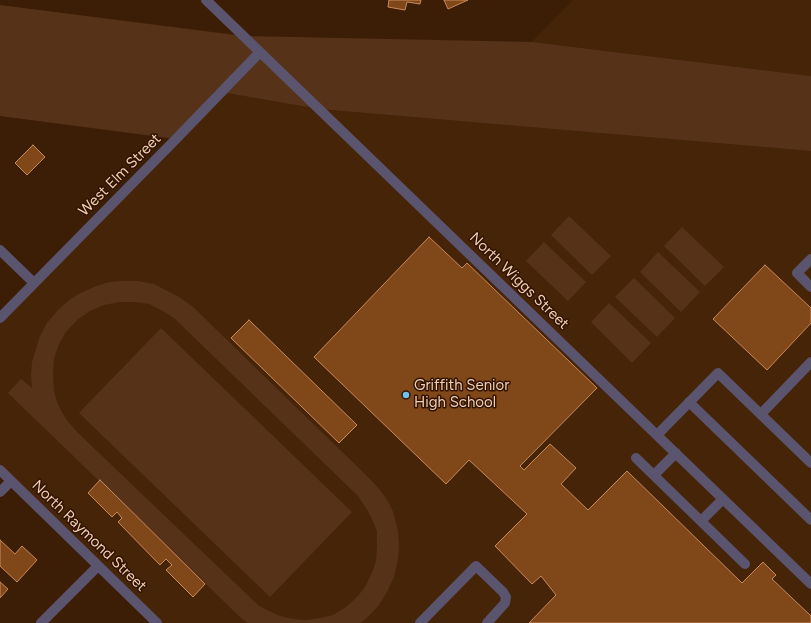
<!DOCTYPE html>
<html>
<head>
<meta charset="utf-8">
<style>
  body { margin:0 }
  canvas { display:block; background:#3c1e06 }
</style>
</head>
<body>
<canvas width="811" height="623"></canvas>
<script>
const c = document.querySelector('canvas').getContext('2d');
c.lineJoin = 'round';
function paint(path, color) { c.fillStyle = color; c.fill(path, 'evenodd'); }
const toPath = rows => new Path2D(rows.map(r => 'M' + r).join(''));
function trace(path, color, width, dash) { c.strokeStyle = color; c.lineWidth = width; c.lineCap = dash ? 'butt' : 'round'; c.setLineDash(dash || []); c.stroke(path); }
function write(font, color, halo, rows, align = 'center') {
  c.font = font + ' Figtree,sans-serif'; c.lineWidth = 3; c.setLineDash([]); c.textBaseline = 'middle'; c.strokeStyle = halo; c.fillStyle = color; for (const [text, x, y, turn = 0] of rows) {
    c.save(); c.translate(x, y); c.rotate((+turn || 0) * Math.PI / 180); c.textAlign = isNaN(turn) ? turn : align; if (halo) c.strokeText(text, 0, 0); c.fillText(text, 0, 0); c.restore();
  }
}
paint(toPath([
  [573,0,811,0,811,76,532,42],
  [215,91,319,109,811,151,811,623,156,623,0,473,0,318,176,139]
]), '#462408');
paint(toPath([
  [0,5,243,36,532,42,811,76,811,151,319,109,215,91,176,139,0,116],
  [569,216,611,256,592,275,551,235],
  [682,227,724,267,705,286,664,246],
  [544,242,586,282,568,301,526,261],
  [658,252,700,292,681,312,640,272],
  [634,278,675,318,657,337,615,297],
  [123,281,138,281,154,284,179,297,192,306,369,478,380,490,388,501,394,514,398,531,399,546,398,560,394,577,387,592,379,605,368,617,360,623,248,623,241,618,8,393,21,379,32,388,31,375,32,362,40,336,47,323,57,311,68,301,80,293,94,287,109,282],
  [120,302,135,302,149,304,163,311,175,319,358,496,366,508,372,519,377,531,377,545,376,561,372,573,365,587,357,597,346,607,333,615,320,618,307,620,293,619,280,616,269,611,258,605,76,431,66,419,58,405,54,391,53,374,54,359,58,346,66,332,77,320,90,311,104,305],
  [609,303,651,343,632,363,591,322],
  [161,328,352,512,270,597,79,413]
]), '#563218');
const building = toPath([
  [389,0,421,0,420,4,407,2,405,10,388,7,389,0],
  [444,0,468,0,448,9,444,0],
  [33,145,45,157,27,175,15,163,33,145],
  [429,237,462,268,467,263,597,388,520,466,524,470,550,444,576,468,561,484,588,510,627,471,742,583,763,562,776,575,772,579,811,616,811,623,529,623,556,595,541,576,532,584,495,546,527,514,469,460,446,484,314,357,429,237],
  [765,265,811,308,811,323,767,370,713,319,765,265],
  [249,320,357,425,339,443,231,338,249,320],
  [100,480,205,584,193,597,166,570,172,565,166,559,160,565,118,522,122,518,117,512,112,517,88,493,100,480],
  [0,540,15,554,22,546,37,560,17,582,0,566,0,540],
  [0,582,8,589,0,598,0,582]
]);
paint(building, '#804718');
trace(building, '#c8895d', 1);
trace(toPath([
  [206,0,811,584],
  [0,250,34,283],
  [811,259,797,273,811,287],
  [0,318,176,139,260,52],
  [689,402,811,520],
  [761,414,811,362],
  [657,435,718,373,811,463],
  [636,458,745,564],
  [0,470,157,623],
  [654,475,676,453],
  [0,492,11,481],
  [701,521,723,499],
  [41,623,98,566],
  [420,623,476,566,503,592,506,597,505,603,487,623]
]), '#5a546f', 10);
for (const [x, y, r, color] of [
  [406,395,4,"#6dc2f3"]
]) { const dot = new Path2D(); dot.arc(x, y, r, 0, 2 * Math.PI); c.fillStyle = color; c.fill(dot); trace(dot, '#311400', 1.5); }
write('15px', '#f0ceb8', '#311400', [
  ["West Elm Street",120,175,-45],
  ["North Wiggs Street",519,281,44],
  ["North Raymond Street",89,536,44]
]);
write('15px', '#f0ceb8', '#311400', [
  ["Griffith Senior",414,386],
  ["High School",414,403]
], 'left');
</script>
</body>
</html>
